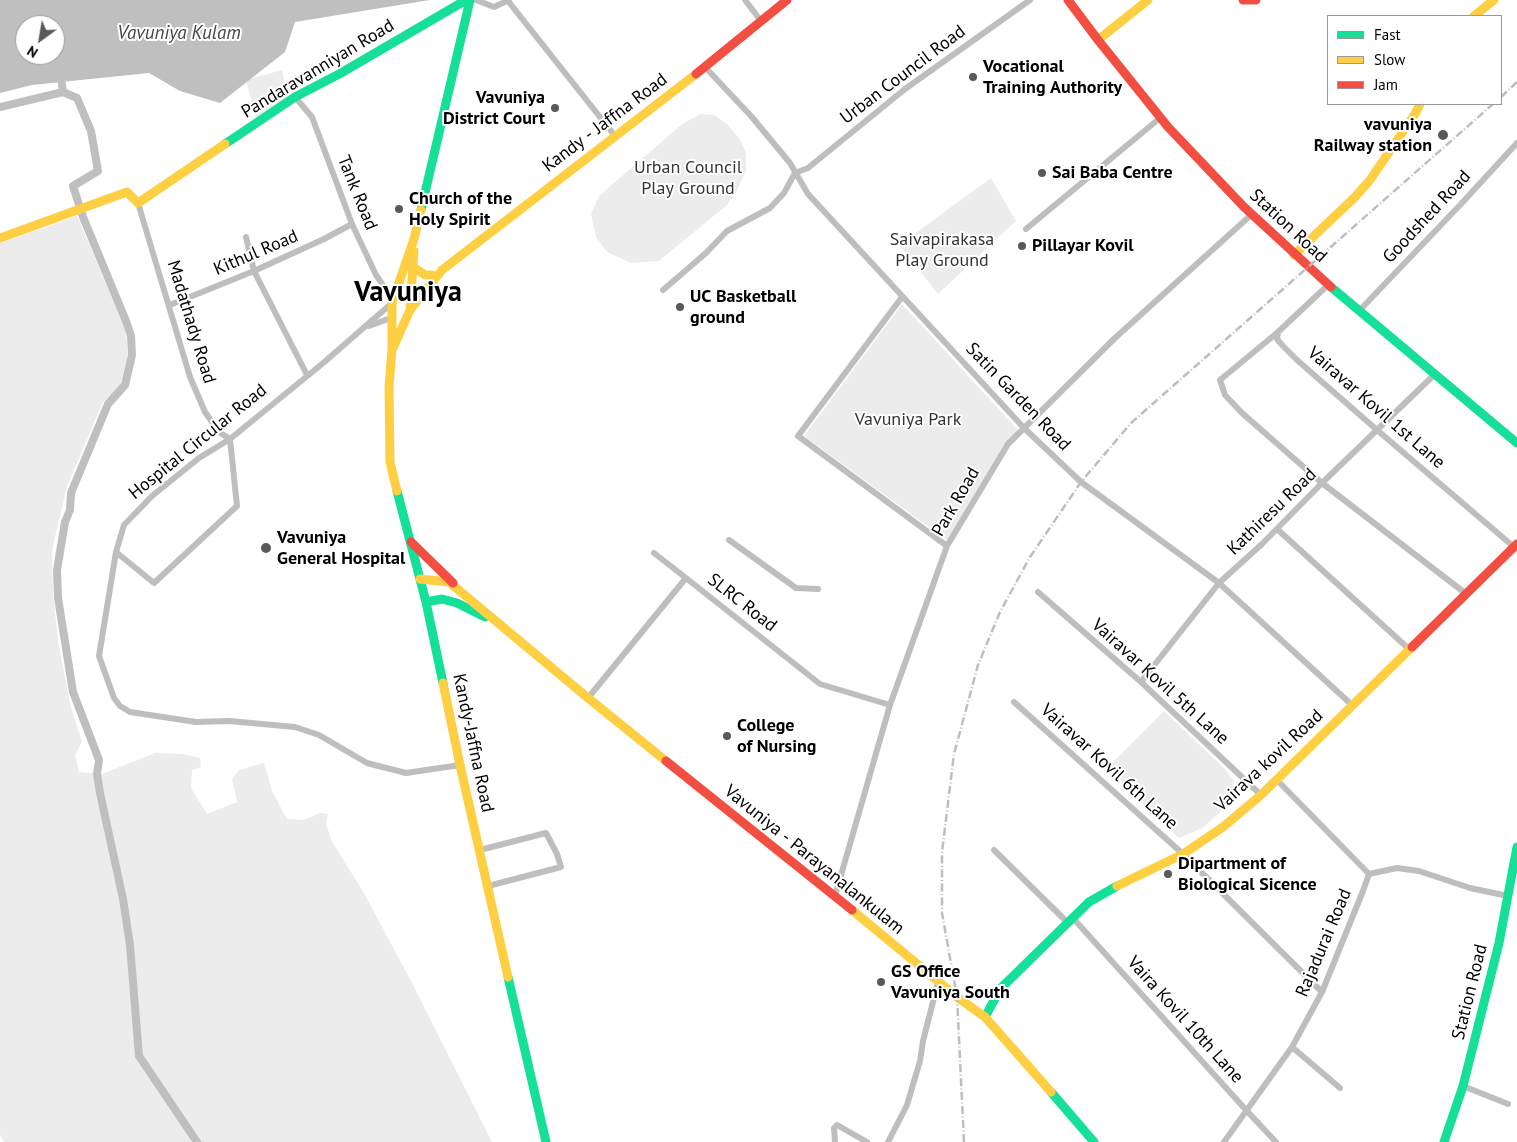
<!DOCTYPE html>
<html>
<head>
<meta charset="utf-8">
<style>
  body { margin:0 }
  #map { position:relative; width:1517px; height:1142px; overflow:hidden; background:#fff; font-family:"PT Sans",sans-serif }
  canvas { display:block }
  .legend { position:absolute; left:1327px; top:15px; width:175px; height:90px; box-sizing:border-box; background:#fff; border:1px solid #999; margin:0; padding:6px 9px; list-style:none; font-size:15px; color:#000 }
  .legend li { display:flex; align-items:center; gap:10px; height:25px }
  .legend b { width:25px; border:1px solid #999 }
  .north { position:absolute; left:15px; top:15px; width:50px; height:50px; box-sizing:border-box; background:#fff; border:1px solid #999; border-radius:50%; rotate:212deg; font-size:14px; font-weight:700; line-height:20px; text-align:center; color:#000 }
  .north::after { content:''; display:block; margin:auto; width:18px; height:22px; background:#595959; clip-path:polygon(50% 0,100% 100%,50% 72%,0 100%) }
</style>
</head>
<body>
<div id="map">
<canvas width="1517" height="1142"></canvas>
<ul class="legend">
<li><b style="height:6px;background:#16e098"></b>Fast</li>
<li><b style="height:6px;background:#ffcf43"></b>Slow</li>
<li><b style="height:6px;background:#f24e42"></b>Jam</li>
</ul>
<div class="north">N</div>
</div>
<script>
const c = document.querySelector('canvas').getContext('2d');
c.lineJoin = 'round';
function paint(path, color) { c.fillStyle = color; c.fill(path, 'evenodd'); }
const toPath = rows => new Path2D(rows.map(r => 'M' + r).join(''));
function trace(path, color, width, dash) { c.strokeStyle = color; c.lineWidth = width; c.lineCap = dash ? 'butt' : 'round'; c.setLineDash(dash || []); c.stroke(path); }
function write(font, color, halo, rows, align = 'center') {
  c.font = font + ' "PT Sans",sans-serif'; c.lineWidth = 4; c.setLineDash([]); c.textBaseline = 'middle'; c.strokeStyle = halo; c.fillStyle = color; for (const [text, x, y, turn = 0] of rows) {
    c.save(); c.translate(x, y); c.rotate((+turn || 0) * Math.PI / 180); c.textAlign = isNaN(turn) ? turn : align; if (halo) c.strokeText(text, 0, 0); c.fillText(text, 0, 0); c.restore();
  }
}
paint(toPath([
  [282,70,287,100,257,121,246,80],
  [700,114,714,115,727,124,739,138,746,152,746,170,737,190,727,205,659,261,631,263,607,252,596,237,591,214,599,196,681,125],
  [991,178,1016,221,938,294,899,245],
  [77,216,123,323,127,341,127,359,120,386,103,402,67,486,52,550,53,595,59,647,71,707,82,742,75,755,79,772,102,774,155,753,182,754,200,758,201,767,192,770,191,788,207,814,237,802,232,779,239,770,264,763,272,791,287,819,304,820,320,813,328,814,326,823,332,842,364,893,413,985,492,1142,4,1142,0,1135,0,243],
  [902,304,1019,431,948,541,804,436],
  [1164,711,1223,767,1234,781,1232,792,1225,808,1202,828,1179,838,1152,813,1108,767]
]), '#ececec');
paint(toPath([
  [0,0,430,0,295,22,285,52,220,103,180,91,149,73,32,85,0,93],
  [25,25,55,25,55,55,25,55]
]), '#bfbfbf');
trace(toPath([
  [63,92,77,98,91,131,98,171,73,186,83,217,126,321,131,336,132,355,125,385,108,404,71,493,70,510,65,522,57,570,58,598,73,692,99,760,97,774,100,793,123,899,130,945,139,1056,197,1142],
  [0,107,63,92,60,72]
]), '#bfbfbf', 8);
trace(toPath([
  [476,0,494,7,509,0],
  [745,0,761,21],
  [508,1,615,136],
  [705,67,751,116,790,163,808,194,1024,428,1081,482,1219,583,1352,705],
  [295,97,312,117,352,224,376,275,393,300],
  [1026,229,1160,118],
  [246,237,254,271,307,375],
  [1328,285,1278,332,1277,339,1283,346,1297,360,1377,430,1514,547],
  [663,290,706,253,727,231,770,208,784,193,795,173,808,168,905,89,1030,0],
  [902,297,798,436,947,546],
  [392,303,322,364,230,439,199,458,152,496,124,525,116,552,99,656,114,698,120,706,130,712,196,722,229,721,295,727,319,735,367,763,406,773,460,765],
  [170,305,254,271,324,239,352,224],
  [1359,311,1461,204,1517,143],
  [369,326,391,318],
  [1278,332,1220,380,1225,395,1242,413,1322,483,1465,593],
  [1277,529,1409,649],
  [729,540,796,588,818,589],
  [116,552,154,583,237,506,230,439,219,432,205,412,190,377,138,203],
  [654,553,686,578],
  [1038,592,1141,682,1261,795],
  [1141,682,1219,583,1262,544,1322,483,1435,374],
  [588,698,686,578,820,684,890,705],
  [1014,702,1183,854,1322,992],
  [1276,779,1369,874],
  [480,850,546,833,557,854,561,867,488,886],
  [994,850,1067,922],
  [835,896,890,705,947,546,1008,444,1115,338,1252,214],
  [1072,917,1246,1110,1276,1142],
  [1292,1047,1340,1088],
  [1463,1086,1508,1104],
  [835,1142,834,1128,837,1125,867,1142],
  [888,1142,907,1105,920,1061,923,1041,938,982],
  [1224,1142,1292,1047,1322,992,1363,891,1369,874,1397,868,1419,871,1470,888,1508,896]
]), '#bebebe', 6);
trace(toPath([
  [225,144,295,97,341,73,466,0],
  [421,210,470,0],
  [1331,287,1517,443],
  [397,491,426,602,443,683],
  [426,602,442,599,457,603,485,617],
  [508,977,546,1142],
  [985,1017,1000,989,1089,902,1117,886],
  [1051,1092,1094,1142],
  [1444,1142,1463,1086,1499,943,1517,847]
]), '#16e098', 9);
trace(toPath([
  [1474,16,1494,0],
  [1098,40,1148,0],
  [0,238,127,192,138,203,225,144],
  [1294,255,1355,197,1370,180,1415,114,1420,104],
  [413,267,425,275,432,275],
  [410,310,414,251],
  [393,348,410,310,442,270,696,74],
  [397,491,390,462,389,387,392,349,392,303,414,239,421,210],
  [420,579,449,582,588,698,666,761],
  [443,683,460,765,508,977],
  [1117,886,1183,854,1223,827,1261,795,1412,647],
  [852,910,957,997,985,1017,1051,1092]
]), '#ffcf43', 9);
trace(toPath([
  [1068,0,1098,40,1168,127,1244,207,1331,287],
  [1243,0,1256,0],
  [696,74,787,0],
  [411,542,453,583],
  [1412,647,1517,544],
  [666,761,852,910]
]), '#f24e42', 9);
trace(toPath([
  [1501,97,1517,82],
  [964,1142,957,997,942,913,942,852,954,754,978,665,1000,612,1030,557,1081,482,1131,423,1493,104]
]), '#bebebe', 2.5, [8, 2.5, 1, 2.5]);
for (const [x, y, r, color] of [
  [973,77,5,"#595959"],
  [555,108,5,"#595959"],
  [1443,135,6,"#595959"],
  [1042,173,5,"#595959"],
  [399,209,5,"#595959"],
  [1022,246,5,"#595959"],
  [680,307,5,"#595959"],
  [266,548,6,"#595959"],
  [727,736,5,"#595959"],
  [1168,874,5,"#595959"],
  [881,982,5,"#595959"]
]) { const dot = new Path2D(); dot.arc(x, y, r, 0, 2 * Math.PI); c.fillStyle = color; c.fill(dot); trace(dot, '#fff', 2); }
write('bold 18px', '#000', '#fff', [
  ["Vocational",983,67],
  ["Training Authority",983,88],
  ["Vavuniya",545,98,"right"],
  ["District Court",545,119,"right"],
  ["vavuniya",1432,125,"right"],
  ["Railway station",1432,146,"right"],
  ["Sai Baba Centre",1052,173],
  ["Church of the",409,199],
  ["Holy Spirit",409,220],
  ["Pillayar Kovil",1032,246],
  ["UC Basketball",690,297],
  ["ground",690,318],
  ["Vavuniya",277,538],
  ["General Hospital",277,559],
  ["College",737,726],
  ["of Nursing",737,747],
  ["Dipartment of",1178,864],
  ["Biological Sicence",1178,885],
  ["GS Office",891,972],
  ["Vavuniya South",891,993]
], 'left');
write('18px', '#000', '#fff', [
  ["Pandaravanniyan Road",318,69,-31],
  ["Urban Council Road",903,75,-37],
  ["Kandy - Jaffna Road",605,123,-37],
  ["Tank Road",357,193,68],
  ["Goodshed Road",1427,217,-47],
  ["Station Road",1288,226,43],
  ["Kithul Road",256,253,-23],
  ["Madathady Road",191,322,73],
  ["Satin Garden Road",1018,397,46],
  ["Vairavar Kovil 1st Lane",1376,408,41],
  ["Hospital Circular Road",198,442,-39],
  ["Park Road",956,502,-60],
  ["Kathiresu Road",1272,512,-44],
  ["SLRC Road",742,603,38],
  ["Vairavar Kovil 5th Lane",1160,682,42],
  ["Kandy-Jaffna Road",473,743,78],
  ["Vairava kovil Road",1269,761,-43],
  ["Vairavar Kovil 6th Lane",1109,767,42],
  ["Vavuniya - Parayanalankulam",814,860,39],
  ["Rajadurai Road",1324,943,-67],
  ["Station Road",1470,992,-76],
  ["Vaira Kovil 10th Lane",1185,1020,48]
]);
write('18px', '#333', '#fff', [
  ["Urban Council",688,168],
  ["Play Ground",688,189],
  ["Saivapirakasa",942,240],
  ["Play Ground",942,261],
  ["Vavuniya Park",908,420]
]);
write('italic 19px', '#444', '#fff', [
  ["Vavuniya Kulam",179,34]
]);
write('bold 28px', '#000', '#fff', [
  ["Vavuniya",408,293]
]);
</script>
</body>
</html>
